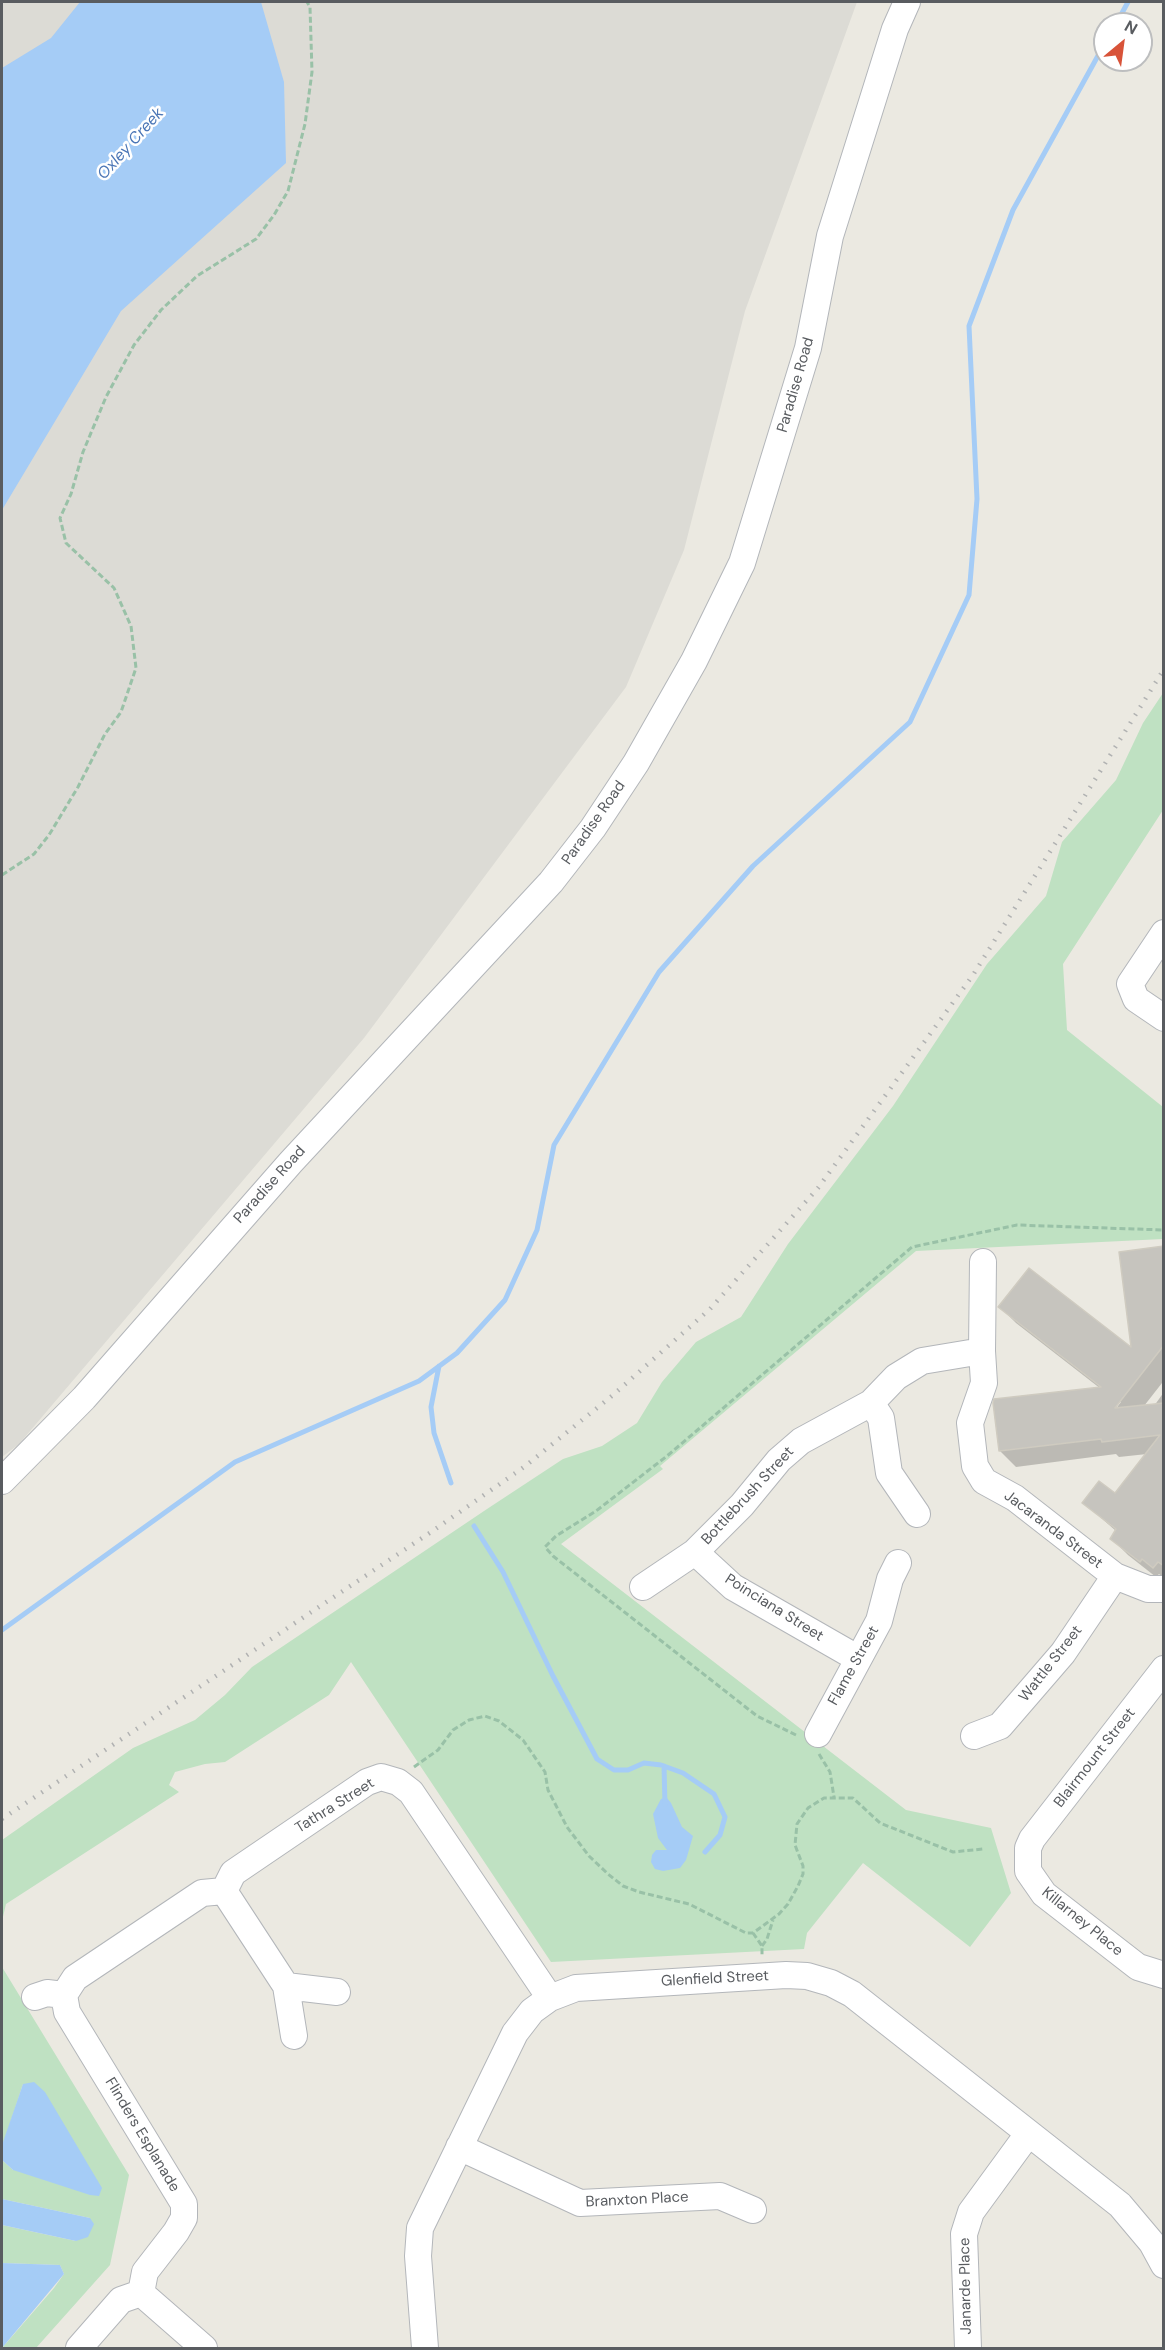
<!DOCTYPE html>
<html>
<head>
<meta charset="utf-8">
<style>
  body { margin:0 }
  #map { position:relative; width:1165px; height:2350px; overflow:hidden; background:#ebe9e1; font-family:"DM Sans",sans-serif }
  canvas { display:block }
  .frame { position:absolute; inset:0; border:3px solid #595c60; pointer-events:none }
  .north { position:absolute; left:1093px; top:12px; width:60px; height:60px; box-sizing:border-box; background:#fff; border:2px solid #bdbebf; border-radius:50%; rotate:29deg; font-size:16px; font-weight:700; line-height:24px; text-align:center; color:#595c60 }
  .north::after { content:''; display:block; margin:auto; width:21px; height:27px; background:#d85339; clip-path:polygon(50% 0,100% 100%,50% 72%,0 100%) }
</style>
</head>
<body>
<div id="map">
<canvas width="1165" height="2350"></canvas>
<div class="frame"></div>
<div class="north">N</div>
</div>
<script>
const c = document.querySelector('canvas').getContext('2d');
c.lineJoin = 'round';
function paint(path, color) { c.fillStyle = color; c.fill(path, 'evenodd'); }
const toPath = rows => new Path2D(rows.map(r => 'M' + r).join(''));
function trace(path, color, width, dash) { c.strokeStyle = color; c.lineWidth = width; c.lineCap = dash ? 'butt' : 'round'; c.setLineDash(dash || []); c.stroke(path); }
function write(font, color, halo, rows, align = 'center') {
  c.font = font + ' "DM Sans",sans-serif'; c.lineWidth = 5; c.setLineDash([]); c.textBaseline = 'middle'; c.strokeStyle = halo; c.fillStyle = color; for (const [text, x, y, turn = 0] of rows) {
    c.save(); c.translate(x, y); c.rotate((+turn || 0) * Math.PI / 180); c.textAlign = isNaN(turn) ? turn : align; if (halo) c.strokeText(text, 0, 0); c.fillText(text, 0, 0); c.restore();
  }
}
paint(toPath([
  [2,2,857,2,745,311,684,550,626,687,364,1038,19,1444,2,1457]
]), '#dcdbd5');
paint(toPath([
  [1163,693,1163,810,1063,964,1067,1030,1163,1107,1163,1239,916,1251,660,1466,663,1469,561,1544,906,1810,991,1828,1011,1893,970,1947,863,1863,807,1933,804,1949,551,1962,351,1662,329,1695,225,1762,205,1764,175,1772,169,1785,179,1792,6,1904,2,1921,2,1840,133,1748,195,1720,225,1695,252,1667,487,1509,563,1459,602,1446,637,1423,662,1382,696,1342,741,1317,788,1244,893,1106,987,964,1046,896,1062,842,1116,780,1143,723],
  [2,1967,129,2175,110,2265,36,2348,2,2348,54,2288,64,2274,60,2265,2,2263,2,2225,76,2241,90,2218,2,2199,2,2160,13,2170,23,2084,2,2148]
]), '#bfe1c2');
paint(toPath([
  [80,2,261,2,284,82,286,163,121,311,2,510,2,68,51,38],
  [666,1797,671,1803,682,1827,693,1836,686,1860,680,1868,663,1871,655,1869,651,1862,652,1855,656,1850,667,1850,658,1838,653,1814,661,1799],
  [34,2082,45,2092,102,2188,99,2196,90,2195,13,2170,2,2160,2,2145,23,2084],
  [2,2199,90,2218,94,2224,88,2237,76,2241,2,2225],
  [2,2263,60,2265,64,2274,2,2348]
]), '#a5ccf6');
paint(toPath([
  [1164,1248,1164,1392,1162,1383,1144,1406,1154,1406,1164,1392,1164,1578,1159,1574,1156,1577,1128,1555,1112,1539,1116,1531,1084,1503,1115,1495,1147,1454,1119,1457,1116,1454,1016,1467,1000,1451,1101,1389,1016,1323,1000,1307,1133,1351],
  [1117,1402,1121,1402,1111,1415]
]), '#0003');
trace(toPath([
  [1116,24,1128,2],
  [439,1366,431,1407,434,1433,451,1483],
  [474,1526,503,1572,553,1676,597,1759,614,1770,628,1770,644,1763,661,1765,683,1773,714,1794,725,1817,720,1835,705,1852],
  [2,1630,235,1462,419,1381,457,1353,505,1300,537,1230,554,1145,659,972,753,866,910,722,969,595,977,499,969,326,1013,210,1105,43],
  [664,1766,665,1805]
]), '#a5ccf6', 5);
const building = toPath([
  [1164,1246,1164,1345,1115,1408,1164,1403,1164,1566,1158,1562,1153,1568,1142,1559,1140,1562,1110,1539,1116,1529,1082,1503,1099,1481,1115,1493,1160,1435,1102,1442,1101,1439,999,1451,993,1403,994,1399,1101,1387,998,1307,1029,1268,1131,1347,1119,1252,1164,1246]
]);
paint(building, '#c6c4be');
trace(building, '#cfcbc0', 1.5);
const minor = toPath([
  [1164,933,1130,984,1136,999,1164,1018],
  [983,1262,982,1351,984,1383,970,1423,975,1466,984,1481,1015,1498,1115,1576,1148,1589,1164,1589],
  [871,1403,881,1418,889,1473,917,1514],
  [2,1481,84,1398,291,1162,551,882,593,828,636,763,694,661,742,563,808,348,830,236,895,29,907,2],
  [695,1552,733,1587,857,1658],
  [643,1587,695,1552,742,1505,779,1460,801,1441,871,1403,896,1377,922,1361,982,1351],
  [1164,1669,1032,1839,1028,1848,1028,1871,1044,1894,1138,1967,1164,1975],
  [818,1734,879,1621,890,1579,898,1563],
  [974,1736,1000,1726,1063,1653,1115,1576],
  [224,1891,286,1986],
  [64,1995,75,1978,202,1893,224,1891,233,1873,367,1782,381,1777,398,1782,411,1792,550,1998],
  [64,1995,67,2012,184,2204,184,2218,176,2232,145,2272,141,2293,121,2300,79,2348],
  [35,1997,47,1993,64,1995],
  [294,2036,286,1986,337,1992],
  [459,2147,580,2203,720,2196,753,2210],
  [141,2293,204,2348],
  [425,2348,418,2256,420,2228,515,2033,532,2011,550,1998,576,1988,786,1975,807,1976,831,1983,852,1994,1120,2205,1152,2243,1164,2265],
  [968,2348,964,2234,971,2212,1028,2134]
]);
trace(minor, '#b3b6ba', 28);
trace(toPath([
  [2,875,34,854,49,835,78,787,105,734,121,712,136,668,131,626,114,588,66,543,60,518,71,494,83,452,106,397,134,345,161,310,197,276,256,239,274,215,288,191,305,124,312,72,310,7,307,2],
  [796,1735,757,1716,553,1556,545,1547,556,1536,596,1511,667,1456,912,1247,1017,1225,1164,1230],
  [819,1754,830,1772,834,1797],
  [414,1767,438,1750,453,1730,469,1720,485,1716,499,1721,523,1740,545,1772,548,1790,567,1827,589,1856,608,1874,623,1886,639,1892,689,1904,746,1933,753,1933,779,1914,788,1904,798,1886,803,1874,803,1866,795,1845,797,1824,808,1808,824,1798,853,1798,880,1823,953,1852,983,1849],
  [753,1933,762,1946,762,1956],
  [762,1946,767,1939,773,1920]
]), '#99c1a7', 3, [6, 3]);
trace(minor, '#fff', 26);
trace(toPath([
  [2,1819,434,1530,524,1467,613,1395,710,1309,818,1188,973,975,1164,669]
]), '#b1b2b2', 4.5, [1.5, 8]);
write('15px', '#595c60', '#fff', [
  ["Paradise Road",796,385,-74],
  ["Paradise Road",594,823,-55],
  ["Paradise Road",270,1185,-48],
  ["Bottlebrush Street",748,1496,-47],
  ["Jacaranda Street",1053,1530,37],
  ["Poinciana Street",774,1608,32],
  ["Wattle Street",1051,1664,-52],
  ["Flame Street",854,1666,-61],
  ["Blairmount Street",1095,1758,-52],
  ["Tathra Street",335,1806,-32],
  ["Killarney Place",1082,1922,39],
  ["Glenfield Street",715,1979,-3],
  ["Flinders Esplanade",142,2135,59],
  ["Branxton Place",637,2200,-3],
  ["Janarde Place",966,2286,-91]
]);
write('italic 16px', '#4b76b6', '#fff', [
  ["Oxley Creek",131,144,-48]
]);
</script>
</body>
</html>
